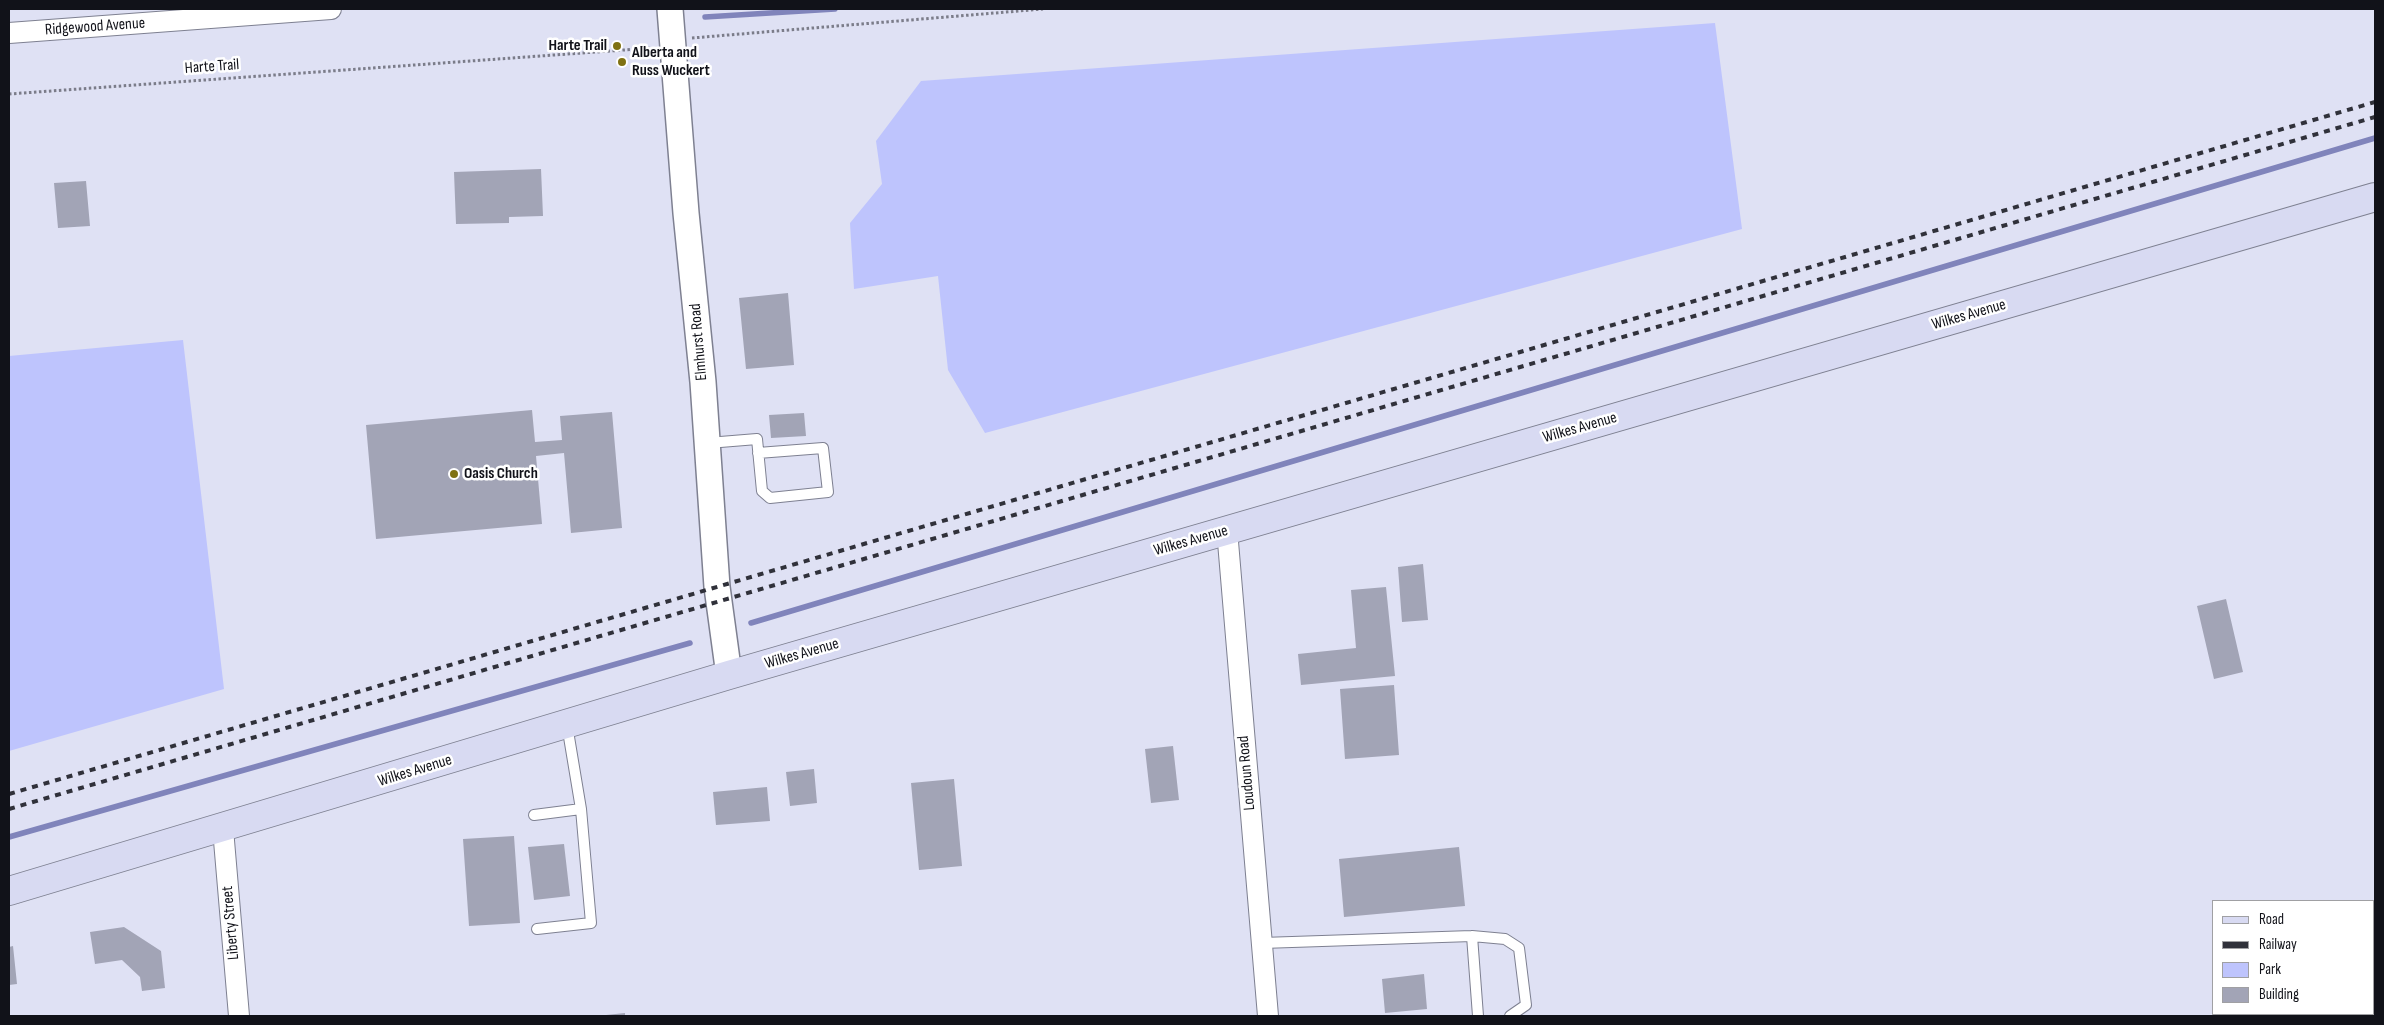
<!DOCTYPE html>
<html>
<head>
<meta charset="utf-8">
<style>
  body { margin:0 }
  #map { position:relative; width:2384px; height:1025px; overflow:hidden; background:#dfe1f4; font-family:"Sofia Sans Condensed",sans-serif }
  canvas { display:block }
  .frame { position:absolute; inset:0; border:10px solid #111219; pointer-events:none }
  .legend { position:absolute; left:2212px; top:900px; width:162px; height:115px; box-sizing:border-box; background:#fff; border:1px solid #a0a0a3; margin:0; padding:6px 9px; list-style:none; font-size:15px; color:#111219 }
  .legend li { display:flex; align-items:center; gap:10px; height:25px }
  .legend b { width:25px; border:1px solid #a0a0a3 }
</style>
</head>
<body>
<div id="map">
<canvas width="2384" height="1025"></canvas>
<div class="frame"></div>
<ul class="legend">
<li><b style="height:6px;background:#d8daf2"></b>Road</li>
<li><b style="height:6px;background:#30313a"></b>Railway</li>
<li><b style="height:14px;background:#bec4fd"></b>Park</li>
<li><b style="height:14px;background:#a2a4b6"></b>Building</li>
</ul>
</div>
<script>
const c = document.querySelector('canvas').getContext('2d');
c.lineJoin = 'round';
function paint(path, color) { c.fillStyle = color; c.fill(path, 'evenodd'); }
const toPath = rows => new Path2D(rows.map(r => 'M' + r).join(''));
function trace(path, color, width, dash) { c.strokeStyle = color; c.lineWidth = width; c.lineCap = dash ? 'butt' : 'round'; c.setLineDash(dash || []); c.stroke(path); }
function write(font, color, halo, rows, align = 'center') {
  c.font = font + ' "Sofia Sans Condensed",sans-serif'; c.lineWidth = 5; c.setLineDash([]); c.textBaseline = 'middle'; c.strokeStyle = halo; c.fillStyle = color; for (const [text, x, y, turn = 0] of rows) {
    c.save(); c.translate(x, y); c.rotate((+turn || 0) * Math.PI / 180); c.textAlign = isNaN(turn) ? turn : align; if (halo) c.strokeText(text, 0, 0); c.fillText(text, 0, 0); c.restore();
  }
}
paint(toPath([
  [1715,23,1742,229,985,433,948,370,938,276,854,289,850,223,882,184,876,141,921,81],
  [183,340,224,689,9,751,9,356]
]), '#bec4fd');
trace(toPath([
  [705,17,835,9],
  [751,623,2375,138],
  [9,837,690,643]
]), '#8084bb', 5.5);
paint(toPath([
  [541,169,543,216,509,217,509,223,456,224,454,172],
  [86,181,90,226,58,228,54,183],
  [788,293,794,365,746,369,739,298],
  [532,410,535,442,562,440,560,416,612,412,622,528,571,533,564,453,536,456,542,524,376,539,366,425],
  [804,413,806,436,771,438,769,415],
  [1423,564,1428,620,1402,622,1398,567],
  [1386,587,1395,676,1301,685,1298,654,1356,648,1351,590],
  [2226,599,2243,672,2214,679,2197,606],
  [1394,685,1399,755,1345,759,1340,689],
  [1173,746,1179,800,1151,803,1145,749],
  [814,769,817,803,790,806,786,772],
  [954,779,962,866,919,870,911,783],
  [767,787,770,821,716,825,713,792],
  [514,836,520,923,469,926,463,839],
  [564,844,570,896,534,900,528,847],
  [1459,847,1465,906,1344,917,1339,859],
  [124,927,161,951,165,988,142,991,140,977,122,960,95,964,90,932],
  [13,946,17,984,9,985,9,947],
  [1424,974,1427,1009,1385,1013,1382,979],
  [625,1013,625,1016,606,1016,606,1015]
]), '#a2a4b6');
const service = toPath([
  [708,443,757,439,762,491,770,498,828,492,823,448,758,453],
  [534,815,581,809],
  [537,929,591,923,581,809,567,725],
  [1472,936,1478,1016],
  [1262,943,1472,936,1505,939,1519,948,1526,1005,1510,1016]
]);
const minor = toPath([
  [9,33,331,9],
  [1227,530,1268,1016],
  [223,829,239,1016]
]);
const tertiary = toPath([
  [670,9,686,213,703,382,717,587,729,675]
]);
const secondary = toPath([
  [9,891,729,675,2375,197]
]);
trace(service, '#7e8091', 12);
trace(minor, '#7e8091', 22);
trace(tertiary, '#7e8091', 28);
trace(secondary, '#7e8091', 30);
trace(toPath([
  [692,38,1043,9],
  [9,94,652,48]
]), '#7b7c89', 3, [2.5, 2.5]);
trace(service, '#fff', 10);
trace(minor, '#fff', 20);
trace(tertiary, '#fff', 25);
trace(secondary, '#d8daf2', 28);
trace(toPath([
  [9,794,2375,102],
  [9,809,2375,117]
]), '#30313a', 4, [6, 6]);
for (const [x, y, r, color] of [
  [617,46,5,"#7f7112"],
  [622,62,5,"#7f7112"],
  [454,474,5,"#7f7112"]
]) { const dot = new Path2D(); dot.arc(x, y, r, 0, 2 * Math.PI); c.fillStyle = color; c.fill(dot); trace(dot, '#fff', 2); }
write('16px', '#111219', '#fff', [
  ["Ridgewood Avenue",95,27,-4],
  ["Harte Trail",212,67,-4],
  ["Wilkes Avenue",1969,315,-16],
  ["Elmhurst Road",699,342,-95],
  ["Wilkes Avenue",1580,428,-16],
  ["Wilkes Avenue",1191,541,-16],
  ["Wilkes Avenue",802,654,-16],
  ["Wilkes Avenue",415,771,-17],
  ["Loudoun Road",1247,773,-95],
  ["Liberty Street",231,923,-95]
]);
write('bold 16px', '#111219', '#fff', [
  ["Harte Trail",607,46,"right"],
  ["Alberta and",632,53],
  ["Russ Wuckert",632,71],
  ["Oasis Church",464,474]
], 'left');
</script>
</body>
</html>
